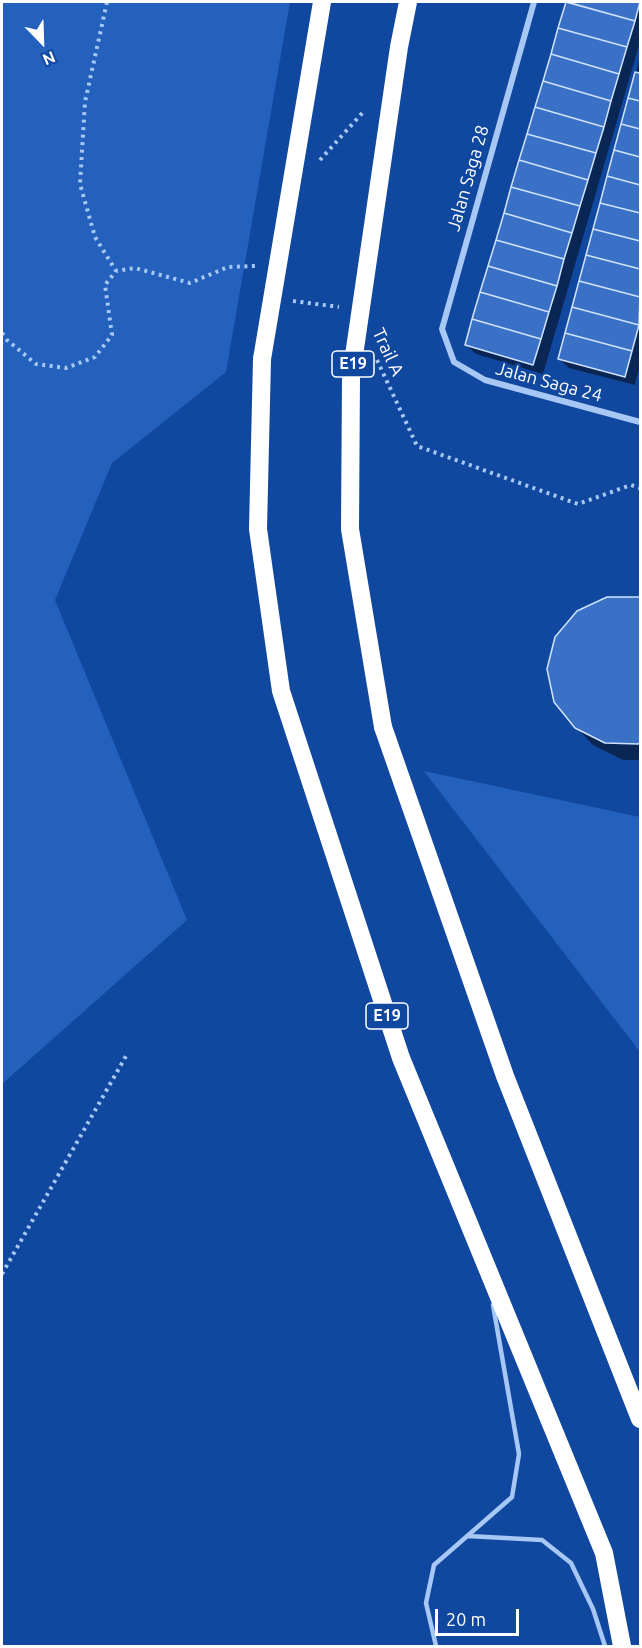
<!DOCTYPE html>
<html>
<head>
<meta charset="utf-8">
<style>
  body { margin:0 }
  #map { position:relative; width:642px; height:1648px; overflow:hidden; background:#11489f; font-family:Ubuntu,sans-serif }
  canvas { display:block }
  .frame { position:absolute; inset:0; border:3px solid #fff; pointer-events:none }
  .north { position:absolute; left:12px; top:12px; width:60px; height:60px; -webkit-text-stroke:4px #11489f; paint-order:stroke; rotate:157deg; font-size:16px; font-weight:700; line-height:24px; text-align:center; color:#fff }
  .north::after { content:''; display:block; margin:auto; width:21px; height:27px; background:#fff; clip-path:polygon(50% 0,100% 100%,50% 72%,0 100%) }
  .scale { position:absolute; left:435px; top:1609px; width:84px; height:27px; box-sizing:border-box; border:3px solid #fff; border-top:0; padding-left:8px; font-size:18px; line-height:21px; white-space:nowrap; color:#fff; -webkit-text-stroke:4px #11489f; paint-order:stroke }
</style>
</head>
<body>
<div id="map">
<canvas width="642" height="1648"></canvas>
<div class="frame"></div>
<div class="north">N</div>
<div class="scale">20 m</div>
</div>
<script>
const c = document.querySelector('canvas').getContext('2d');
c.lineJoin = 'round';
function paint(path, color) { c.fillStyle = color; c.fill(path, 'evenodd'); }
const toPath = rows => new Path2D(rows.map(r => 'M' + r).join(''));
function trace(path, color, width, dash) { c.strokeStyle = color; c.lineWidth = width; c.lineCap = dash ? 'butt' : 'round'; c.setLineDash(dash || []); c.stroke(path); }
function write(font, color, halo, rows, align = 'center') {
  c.font = font + ' Ubuntu,sans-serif'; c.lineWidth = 4.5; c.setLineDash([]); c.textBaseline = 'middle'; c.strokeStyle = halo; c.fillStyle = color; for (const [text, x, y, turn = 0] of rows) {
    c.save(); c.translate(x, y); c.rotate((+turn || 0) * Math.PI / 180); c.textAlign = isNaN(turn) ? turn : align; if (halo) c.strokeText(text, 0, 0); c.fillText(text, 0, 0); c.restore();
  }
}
paint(toPath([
  [2,2,290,2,226,372,112,463,55,600,187,920,2,1084],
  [424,771,640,817,640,1052]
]), '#2361bd');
paint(toPath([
  [568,2,640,2,640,42,543,374,476,354,466,345],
  [640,58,640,364,635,385,569,368,559,359],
  [608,598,640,599,640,760,623,760,593,745,576,727]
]), '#0007');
const building = toPath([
  [566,2,635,21,627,47,558,28,566,2],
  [567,2,640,2,635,21,567,2],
  [558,28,627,47,619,74,551,54,558,28],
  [551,54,619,74,611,101,543,81,551,54],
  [635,72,640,73,640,101,628,98,635,72],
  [543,81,611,101,604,127,535,107,543,81],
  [628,98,640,101,640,129,621,124,628,98],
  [535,107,604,127,596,153,527,134,535,107],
  [621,124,640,129,640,157,614,150,621,124],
  [527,134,596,153,588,180,519,160,527,134],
  [614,150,640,157,640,185,607,176,614,150],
  [519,160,588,180,580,206,511,187,519,160],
  [607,176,640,185,640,213,600,203,607,176],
  [511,187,580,206,572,233,504,213,511,187],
  [600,203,640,213,640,241,593,229,600,203],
  [504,213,572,233,564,259,496,240,504,213],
  [593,229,640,241,640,269,586,255,593,229],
  [496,240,564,259,557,286,488,266,496,240],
  [586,255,640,269,640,297,579,281,586,255],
  [488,266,557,286,549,312,480,292,488,266],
  [579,281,640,297,639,325,572,307,579,281],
  [480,292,549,312,541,339,472,319,480,292],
  [572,307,639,325,632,351,565,333,572,307],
  [472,319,541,339,533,365,465,345,472,319],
  [565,333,632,351,625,377,558,359,565,333],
  [607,597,640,597,640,743,638,744,605,743,575,728,554,702,547,669,555,637,577,611,607,597]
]);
paint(building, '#3a71c6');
trace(building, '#d0e3fe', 1.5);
trace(toPath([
  [107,2,85,102,80,184,95,237,116,271],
  [320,160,365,110],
  [293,301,339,307],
  [2,333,7,340,36,364,66,368,95,357,112,335,105,285,116,271,135,268,190,283,228,267,255,266],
  [377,360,417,446,578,504,631,485,640,488],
  [2,1274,126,1056]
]), '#a7c7f5', 4, [3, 4.5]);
trace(toPath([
  [468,1536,542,1540,571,1563,593,1609,605,1646],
  [436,1646,426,1603,434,1565,512,1497,519,1454,493,1305]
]), '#a7c7f5', 4.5);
trace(toPath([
  [534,2,442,329,454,362,485,380,640,422]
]), '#a7c7f5', 6);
trace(toPath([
  [262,359,258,529,281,691,401,1058,604,1553,622,1646],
  [383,727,505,1076,640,1419]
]), '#fff', 18);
trace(toPath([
  [262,359,322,2],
  [383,727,350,529,351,376,399,47,408,2]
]), '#fff', 18);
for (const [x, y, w] of [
  [353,364,42],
  [387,1016,42]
]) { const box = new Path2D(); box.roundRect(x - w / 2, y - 13, w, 26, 4.5); c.fillStyle = '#11489f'; c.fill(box); trace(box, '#fff', 1.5); }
write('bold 16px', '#fff', null, [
  ["E19",353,364],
  ["E19",387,1016]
]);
write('18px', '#fff', '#11489f', [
  ["Jalan Saga 28",468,178,-74],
  ["Trail A",388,352,65],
  ["Jalan Saga 24",549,382,15]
]);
</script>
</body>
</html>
